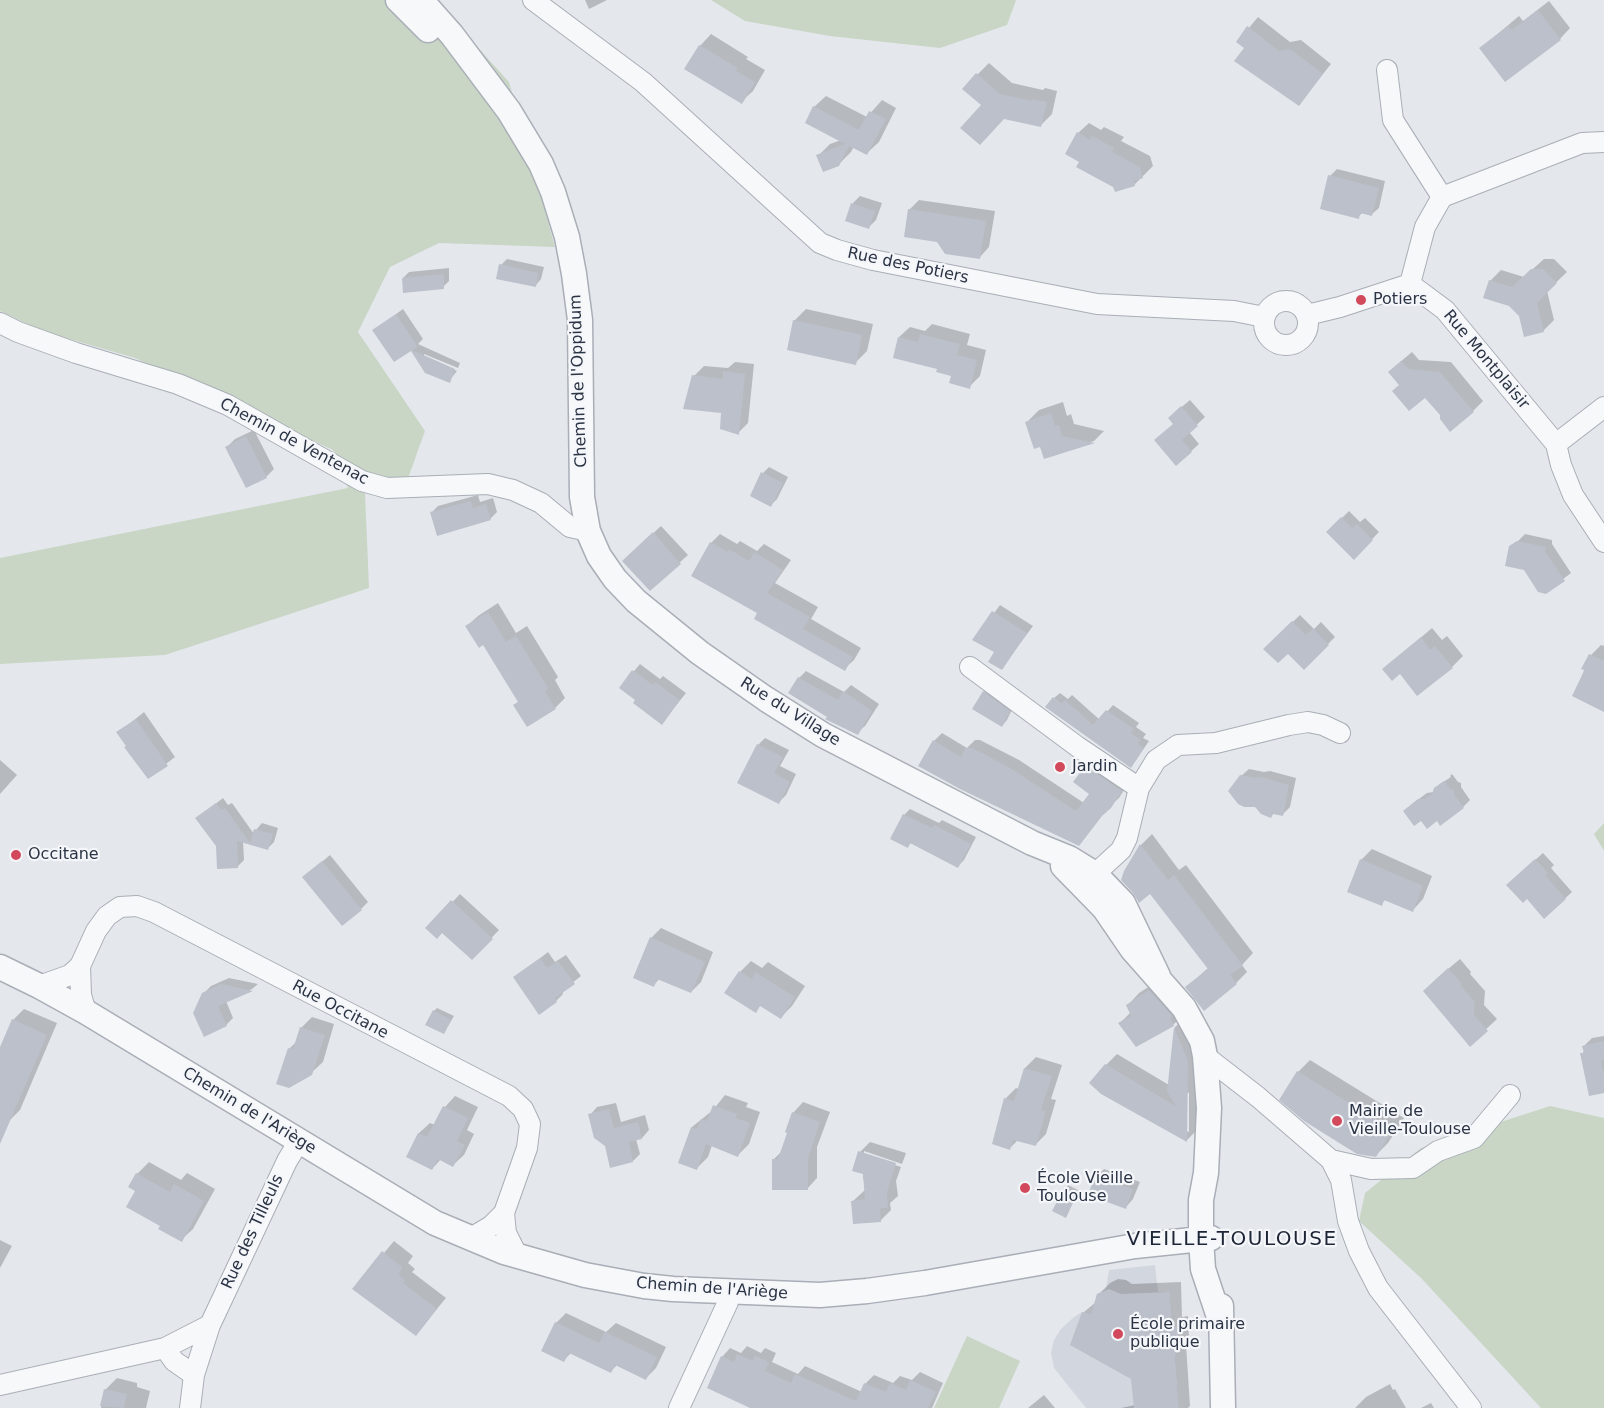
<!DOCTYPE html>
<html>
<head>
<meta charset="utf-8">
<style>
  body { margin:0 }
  canvas { display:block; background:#e4e7ec }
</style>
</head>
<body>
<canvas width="1604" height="1408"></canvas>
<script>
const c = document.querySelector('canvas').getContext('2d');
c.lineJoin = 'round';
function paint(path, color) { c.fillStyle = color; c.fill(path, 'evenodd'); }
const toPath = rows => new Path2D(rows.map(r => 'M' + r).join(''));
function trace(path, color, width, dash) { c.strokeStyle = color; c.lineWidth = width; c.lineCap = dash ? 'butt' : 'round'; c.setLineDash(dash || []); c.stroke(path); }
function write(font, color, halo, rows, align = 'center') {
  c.font = font + ' "DejaVu Sans",sans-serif'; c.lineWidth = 4.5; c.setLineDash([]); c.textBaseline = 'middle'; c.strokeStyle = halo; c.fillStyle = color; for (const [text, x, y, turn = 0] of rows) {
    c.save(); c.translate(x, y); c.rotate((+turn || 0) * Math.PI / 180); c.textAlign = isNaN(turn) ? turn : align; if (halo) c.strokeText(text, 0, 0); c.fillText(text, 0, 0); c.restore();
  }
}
paint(toPath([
  [1155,1265,1158,1292,1170,1292,1172,1327,1178,1327,1179,1353,1175,1354,1179,1408,1086,1408,1054,1368,1051,1353,1054,1340,1061,1329,1074,1317,1082,1312,1091,1314,1095,1305,1097,1294,1106,1289,1109,1270]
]), '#d2d6de');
paint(toPath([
  [0,0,435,0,509,82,555,247,439,243,390,267,358,332,425,431,407,481,365,493,369,588,165,655,0,664,0,558,348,488,333,450,135,358,42,331,0,311],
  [711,0,1016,0,1007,25,940,48,830,36,745,21],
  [1604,823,1604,851,1594,834],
  [1550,1106,1604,1118,1604,1408,1541,1408,1422,1279,1359,1221,1365,1193,1421,1148],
  [967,1336,1020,1361,999,1408,934,1408]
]), '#c9d6c5');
paint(toPath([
  [585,0,607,0,589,9],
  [1549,1,1570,28,1560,39,1505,80,1481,48,1519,16,1523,21],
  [1258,17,1290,42,1301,40,1331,64,1299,104,1238,41],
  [711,34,748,57,746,59,765,70,753,91,741,102,686,69,700,46],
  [989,63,1012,83,1043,90,1045,88,1057,91,1052,114,1041,125,1005,117,983,104,964,88],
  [826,96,867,117,882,100,896,108,879,142,867,153,854,146,851,152,838,165,818,156,830,144,841,140,814,107],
  [1089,123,1101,130,1104,127,1124,137,1121,141,1150,156,1153,166,1134,185,1115,186,1081,161,1078,133],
  [1337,169,1385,181,1379,208,1372,214,1363,212,1358,217,1330,176],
  [860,196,882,203,876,220,868,228,847,220,853,203],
  [919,200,995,211,989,247,980,257,909,210],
  [507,259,544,267,541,279,535,286,501,265],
  [1544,259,1554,259,1567,272,1547,291,1554,320,1543,331,1521,315,1490,281,1501,270,1524,277],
  [449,268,449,281,443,287,403,278,409,272],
  [403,309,423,339,418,344,460,363,458,368,424,354,424,357,457,371,449,381,426,373,411,349,374,330],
  [806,309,873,324,867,351,855,363,794,321],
  [932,324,970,334,967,345,986,350,980,376,969,387,899,337,910,327,925,331],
  [1412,352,1419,360,1451,362,1483,401,1473,411,1442,415,1400,362],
  [735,362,754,364,748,423,738,433,694,376,704,366,728,368],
  [1190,400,1205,417,1189,432,1199,444,1177,464,1174,423,1177,411],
  [1063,402,1067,416,1071,414,1074,424,1104,431,1094,441,1045,457,1041,445,1027,422,1039,410],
  [254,430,274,469,266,477,227,447,235,439],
  [769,467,788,477,777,499,771,505,763,473],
  [478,495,480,502,493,498,497,512,490,519,431,513,438,506],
  [1349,511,1360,522,1365,518,1379,532,1354,558,1328,532],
  [661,526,688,555,650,589,632,553],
  [720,534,737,544,740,541,757,551,764,544,791,560,775,583,818,607,811,619,861,648,854,660,844,669,759,612,711,543],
  [1525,534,1552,540,1552,544,1571,573,1546,592,1515,544],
  [498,603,516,633,527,626,558,677,555,680,565,698,555,708,515,705,519,701,484,643,467,626,478,616],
  [1000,605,1033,626,1002,668,997,652,975,639],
  [1300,615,1314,629,1321,622,1335,637,1304,668,1287,652,1265,649],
  [1432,628,1442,640,1447,636,1463,656,1452,667,1400,672,1384,669],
  [1601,645,1604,646,1604,710,1586,669,1584,668,1591,655],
  [640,664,660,679,663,676,686,693,662,723,621,687],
  [806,671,844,692,851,685,879,704,865,726,857,733,799,678],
  [989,687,1014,705,1007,720,1002,726,984,692],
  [1060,693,1068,699,1072,695,1100,720,1113,705,1139,723,1136,727,1146,734,1143,738,1149,741,1136,760,1131,766,1054,698],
  [144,712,175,757,149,777,118,733],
  [942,733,967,748,975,740,980,740,1019,760,1084,803,1091,794,1086,767,1095,759,1129,782,1119,798,1106,810,1079,844,934,741],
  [765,738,789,750,780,766,796,774,786,795,779,802,758,745],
  [0,760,17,775,0,794],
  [1249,769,1264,772,1270,771,1296,778,1290,807,1283,814,1274,813,1271,816,1241,776],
  [1452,774,1458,782,1461,783,1461,787,1470,800,1463,807,1437,819,1412,804,1427,793,1433,792,1440,784,1451,777,1450,776],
  [223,798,228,805,232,803,254,834,256,830,262,823,278,828,274,842,267,849,243,841,244,860,237,867,217,845,197,818],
  [910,809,939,823,942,820,976,837,964,860,958,866,912,842,908,846,904,815],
  [1152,834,1179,870,1186,865,1253,953,1242,965,1247,972,1236,983,1187,987,1208,968,1150,892,1125,872,1141,845],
  [1372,849,1432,876,1423,899,1413,910,1386,899,1381,904,1349,892,1361,860],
  [1543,853,1554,865,1551,868,1572,892,1545,917,1515,878],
  [330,855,368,902,361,909,311,871],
  [460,894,499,930,472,958,442,932,428,928],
  [661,928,713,952,701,982,691,992,660,978,654,985,651,938],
  [548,952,555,962,566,955,581,976,562,991,563,994,556,1001,539,1013,515,978],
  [1460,959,1471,972,1470,974,1485,991,1484,1005,1497,1019,1470,1044,1435,980],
  [751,961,762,968,768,962,805,986,792,1006,781,1017,761,1005,755,1011,726,993,740,972],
  [229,978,258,984,252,989,226,1001,233,1018,226,1025,204,993,211,986],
  [1161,979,1185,1013,1173,1025,1120,1023,1131,1012,1128,1005,1139,993],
  [437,1008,454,1016,444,1033,434,1011],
  [24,1009,57,1023,20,1110,9,1121,0,1119,0,1051,13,1020],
  [312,1017,334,1024,323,1062,311,1073,290,1048,297,1041,301,1028],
  [1185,1018,1198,1050,1197,1130,1187,1140,1106,1065,1117,1054,1169,1085,1175,1027],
  [1189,1092,1189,1132,1186,1131,1186,1095],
  [1604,1036,1604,1092,1582,1054,1585,1050,1584,1046,1592,1038],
  [1036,1057,1062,1065,1051,1099,1056,1100,1046,1134,1035,1145,1018,1140,1010,1148,1005,1099,1016,1088,1019,1089,1025,1068],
  [1310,1060,1404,1118,1388,1143,1376,1155,1298,1072],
  [725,1095,748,1103,746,1107,760,1112,749,1144,738,1155,712,1145,708,1157,697,1168,680,1162,692,1127,713,1110],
  [455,1096,478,1107,467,1130,474,1134,464,1155,453,1165,441,1159,432,1169,408,1156,419,1133,430,1123,435,1125,445,1107],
  [803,1102,830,1112,817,1147,817,1178,807,1189,774,1159,783,1150,793,1113],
  [616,1103,621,1122,645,1115,649,1130,642,1138,636,1139,640,1154,633,1161,607,1145,590,1115,597,1107],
  [870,1142,906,1153,902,1164,864,1151,864,1155,901,1167,896,1181,898,1196,890,1203,891,1210,880,1221,853,1201,865,1190,860,1152],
  [149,1162,181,1180,187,1173,215,1189,193,1229,181,1240,162,1225,137,1190,137,1174],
  [1104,1169,1140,1182,1133,1199,1126,1207,1096,1177],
  [1068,1185,1080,1191,1065,1216,1065,1189],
  [0,1240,12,1246,0,1268],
  [394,1241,413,1256,408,1263,415,1269,412,1272,446,1298,416,1334,354,1289],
  [1118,1279,1126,1280,1132,1284,1181,1282,1182,1317,1188,1316,1189,1340,1186,1344,1190,1406,1188,1408,1121,1408,1135,1405,1133,1378,1084,1312,1096,1302,1098,1295,1110,1283],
  [566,1313,606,1332,616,1323,666,1347,656,1368,646,1378,617,1365,611,1371,572,1352,564,1360,556,1323],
  [747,1346,761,1353,765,1348,776,1353,772,1362,798,1374,805,1366,862,1392,866,1383,874,1375,893,1383,900,1376,912,1380,920,1372,943,1383,932,1408,753,1408,722,1357,730,1348,741,1353],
  [117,1378,137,1383,137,1387,150,1391,146,1408,101,1408,106,1389],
  [1390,1384,1393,1390,1395,1389,1406,1408,1355,1408,1366,1397],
  [1044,1395,1055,1408,1028,1408],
  [1431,1403,1434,1408,1421,1408]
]), '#0003');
paint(toPath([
  [1538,10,1561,40,1505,82,1479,48,1508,26,1512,30],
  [1247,26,1279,51,1290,49,1323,74,1299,106,1234,61,1244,48,1236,42],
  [699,45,738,68,736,71,755,82,742,104,684,69],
  [976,73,1000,94,1032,101,1032,99,1047,102,1041,127,1004,119,980,145,960,128,981,105,962,89],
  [813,106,859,130,869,111,886,119,867,155,849,146,839,166,823,172,816,155,845,144,805,123],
  [1077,132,1090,140,1092,136,1114,148,1112,152,1140,167,1143,178,1134,181,1135,186,1115,192,1113,187,1076,167,1079,162,1065,154],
  [1328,175,1379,188,1372,216,1360,213,1359,219,1320,209],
  [851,203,875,211,869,229,845,221],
  [908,209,986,221,980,259,945,254,937,242,904,237],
  [499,264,538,273,536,287,496,279],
  [1531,269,1543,269,1557,283,1537,303,1544,332,1524,337,1519,316,1509,306,1483,298,1489,280,1512,287],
  [444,274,444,289,403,293,402,278],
  [396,314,418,347,412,350,455,369,450,383,425,373,411,351,394,362,372,330],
  [793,320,862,335,856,365,787,350],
  [920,334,960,344,957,355,977,360,970,389,949,383,951,376,936,372,937,369,893,358,898,337,918,342],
  [1401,361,1409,369,1440,372,1474,412,1450,432,1440,419,1440,415,1425,398,1409,411,1392,391,1399,385,1388,372],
  [723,371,745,374,739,435,720,429,721,413,683,409,692,375,723,379],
  [1181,406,1198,426,1182,440,1192,452,1176,466,1154,440,1173,424,1168,418],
  [1051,413,1055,426,1059,425,1062,436,1095,443,1044,459,1040,447,1034,449,1025,422],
  [246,436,267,478,246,488,225,447],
  [761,472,783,483,771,507,750,496],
  [471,501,473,508,486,504,491,520,437,536,430,512],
  [1341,517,1352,528,1357,524,1373,540,1354,560,1326,532],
  [653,532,681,564,650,591,622,561],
  [1517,541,1546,547,1545,551,1565,581,1546,594,1538,592,1524,570,1505,566,1509,546],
  [710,542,728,552,729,549,749,561,754,552,783,570,767,593,810,617,803,629,853,657,845,671,754,619,757,613,691,576],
  [992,611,1027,633,1002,670,988,662,994,652,972,640],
  [488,612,506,642,516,636,548,688,545,691,556,709,527,727,513,705,518,702,483,645,479,648,465,626],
  [1292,621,1306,635,1313,628,1329,645,1304,670,1288,654,1278,663,1263,649],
  [1421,637,1430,650,1435,646,1453,668,1417,696,1400,674,1392,681,1382,669],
  [1589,654,1604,661,1604,712,1572,696,1583,673,1584,670,1581,669],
  [632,670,653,685,655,682,680,700,662,725,633,703,635,700,619,688],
  [798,677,838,700,843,691,872,711,858,735,825,719,827,717,788,693],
  [983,691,1010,711,1002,727,972,709],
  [1053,697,1061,704,1065,700,1093,725,1106,710,1134,729,1131,733,1141,740,1138,744,1144,748,1131,768,1045,707],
  [136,719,168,766,148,779,124,747,126,746,116,732],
  [933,740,961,757,965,748,971,748,982,753,1010,768,1076,811,1089,794,1073,782,1085,766,1122,791,1111,808,1102,816,1079,846,960,789,918,766],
  [757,744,783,757,774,773,790,782,779,804,737,783],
  [1240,775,1256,778,1262,777,1289,785,1283,816,1273,814,1271,818,1261,814,1255,807,1244,807,1238,804,1228,791],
  [1444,781,1450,789,1454,790,1454,794,1464,808,1440,826,1437,821,1427,829,1421,821,1414,826,1403,811,1418,799,1425,799,1432,794,1434,788],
  [216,803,221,810,225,808,250,843,254,829,273,834,268,850,237,841,238,868,217,869,216,846,195,818],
  [903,814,932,828,934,825,971,844,958,868,910,843,908,848,890,839],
  [1140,844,1168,880,1174,875,1243,966,1230,975,1237,984,1204,1011,1185,987,1208,969,1150,894,1139,903,1133,893,1121,880,1124,871],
  [1360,859,1423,886,1413,912,1384,900,1382,906,1347,892],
  [1535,859,1548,873,1545,875,1566,899,1544,919,1527,899,1523,903,1506,885],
  [322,861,362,910,342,926,302,877],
  [451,900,493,939,472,960,442,933,437,939,425,928],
  [650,937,705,962,691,993,657,979,654,987,633,978],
  [540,958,547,968,558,961,575,984,555,998,557,1002,539,1015,513,977],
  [1448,968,1462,984,1460,985,1475,1002,1474,1015,1488,1031,1470,1047,1423,991],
  [739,971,752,979,755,972,795,997,781,1019,760,1006,756,1013,724,993],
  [221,984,253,991,218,1006,227,1026,204,1037,193,1013,202,993],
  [1149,990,1172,1016,1170,1018,1174,1026,1136,1047,1118,1023,1131,1016,1126,1005],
  [433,1010,451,1020,444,1034,425,1025],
  [12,1019,47,1035,0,1144,0,1047],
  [300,1027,325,1035,312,1075,289,1088,276,1084,288,1048,293,1049],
  [1174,1027,1188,1061,1187,1142,1101,1094,1089,1083,1105,1064,1177,1107,1167,1092],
  [1604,1041,1604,1060,1601,1061,1604,1075,1604,1093,1589,1096,1580,1053,1584,1053,1582,1046],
  [1024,1068,1052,1076,1041,1110,1046,1111,1036,1146,1013,1140,1010,1150,992,1144,1004,1098,1014,1101],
  [1297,1071,1393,1130,1376,1157,1357,1154,1304,1121,1279,1100],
  [713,1105,737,1114,736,1118,750,1123,738,1157,706,1144,697,1170,678,1163,691,1127,697,1129,701,1119,707,1121],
  [443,1106,468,1118,457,1141,465,1145,453,1167,438,1159,432,1170,406,1157,418,1133,427,1137],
  [609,1109,614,1128,638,1122,642,1139,629,1142,633,1162,610,1168,605,1146,594,1138,588,1114],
  [792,1112,820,1122,808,1158,808,1190,772,1190,772,1159,778,1159,787,1133,785,1132],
  [858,1151,896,1163,887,1192,888,1208,880,1208,881,1222,853,1224,851,1201,865,1199,863,1174,852,1171],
  [136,1173,170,1192,174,1184,204,1201,182,1242,158,1229,160,1226,126,1207,135,1191,128,1187],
  [1095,1176,1133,1189,1126,1209,1088,1195],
  [1064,1188,1077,1194,1066,1218,1052,1211],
  [382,1251,403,1268,398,1274,405,1280,403,1283,437,1309,416,1336,352,1289],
  [1109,1289,1121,1294,1170,1292,1172,1327,1178,1327,1179,1353,1175,1354,1179,1408,1134,1408,1131,1379,1070,1345,1082,1312,1091,1314,1097,1294],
  [555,1322,599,1343,605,1332,657,1357,646,1380,615,1365,611,1373,569,1353,564,1362,541,1351],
  [737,1354,753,1361,755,1356,769,1362,765,1371,791,1383,795,1374,856,1401,864,1383,886,1392,890,1383,906,1390,910,1380,936,1392,928,1408,750,1408,707,1388,721,1356,734,1362],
  [104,1389,127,1394,124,1408,100,1406]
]), '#bbc0ca');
const minor = toPath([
  [533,0,643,82,820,243,837,250,873,260,1097,304,1234,311,1264,317],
  [1387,70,1393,120,1442,197],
  [1410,284,1445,310,1556,444,1604,407],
  [1410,284,1425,227,1442,197,1582,143,1604,142],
  '1264 323a22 22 0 1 1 44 0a22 22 0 1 1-44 0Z',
  [1307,315,1340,307,1410,284],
  [0,323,18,332,76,353,178,384,228,405,362,481,387,488,488,484,513,490,541,503,570,527,588,531],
  [1556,444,1561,465,1573,495,1604,542],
  [970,667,1078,747,1139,788],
  [1085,883,1121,850,1127,838,1139,788,1156,760,1178,745,1216,743,1289,725,1308,722,1323,725,1340,733],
  [80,966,81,995,86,1012],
  [39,986,70,975,80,966,96,931,107,916,120,907,137,906,154,912,509,1096,523,1109,530,1124,527,1148,504,1213,506,1233,518,1257],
  [1205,1056,1258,1097,1331,1160,1341,1180,1348,1221,1359,1251,1378,1288,1471,1408],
  [1331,1160,1371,1169,1413,1168,1438,1151,1474,1138,1510,1095],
  [469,1239,491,1226,504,1213],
  [165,1348,174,1361,194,1375],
  [0,1385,165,1348,210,1325],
  [190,1408,194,1375,210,1325,287,1161,299,1141],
  [679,1408,728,1302,729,1293]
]);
const tertiary = toPath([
  [398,0,428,30],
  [421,0,452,35,509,111,541,164,553,192,567,237,574,274,580,320,582,497,588,531,599,556,615,579,636,601,700,653,766,699,823,735,1032,843,1069,858,1095,874,1123,903,1158,976],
  [1063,866,1104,908,1132,949,1184,1008,1202,1041,1205,1056,1209,1108,1206,1173,1201,1200,1201,1239,1203,1269,1221,1323],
  [0,967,39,986,86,1012,435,1223,504,1252,585,1275,644,1286,673,1289,820,1295,867,1291,925,1283,1135,1246,1211,1238],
  [1221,1306,1223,1408]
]);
trace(minor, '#a9aeb7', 22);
trace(tertiary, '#a9aeb7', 27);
trace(minor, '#f7f8fa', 20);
trace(tertiary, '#f7f8fa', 24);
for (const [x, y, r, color] of [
  [1361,300,6,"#d1495b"],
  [1060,767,6,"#d1495b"],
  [16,855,6,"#d1495b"],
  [1337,1121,6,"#d1495b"],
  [1025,1188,6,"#d1495b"],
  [1118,1334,6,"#d1495b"]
]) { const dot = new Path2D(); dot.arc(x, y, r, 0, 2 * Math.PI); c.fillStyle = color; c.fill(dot); trace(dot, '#f4f6f9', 2); }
write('16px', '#2b3445', '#f4f6f9', [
  ["Rue des Potiers",908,266,12],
  ["Rue Montplaisir",1486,360,50],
  ["Chemin de l'Oppidum",579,381,-92],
  ["Chemin de Ventenac",294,442,28],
  ["Rue du Village",790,712,32],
  ["Rue Occitane",340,1010,28],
  ["Chemin de l'Ariège",249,1111,31],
  ["Rue des Tilleuls",253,1232,-65],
  ["Chemin de l'Ariège",712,1289,4]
]);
write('16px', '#2b3445', '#f4f6f9', [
  ["Potiers",1373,300],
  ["Jardin",1072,767],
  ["Occitane",28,855],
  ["Mairie de",1349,1112],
  ["Vieille-Toulouse",1349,1130],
  ["École Vieille",1037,1179],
  ["Toulouse",1037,1197],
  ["École primaire",1130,1325],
  ["publique",1130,1343]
], 'left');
c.letterSpacing = '1.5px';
write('20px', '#1d2536', '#f4f6f9', [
  ["VIEILLE-TOULOUSE",1232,1240]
]);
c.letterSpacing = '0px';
</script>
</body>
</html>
